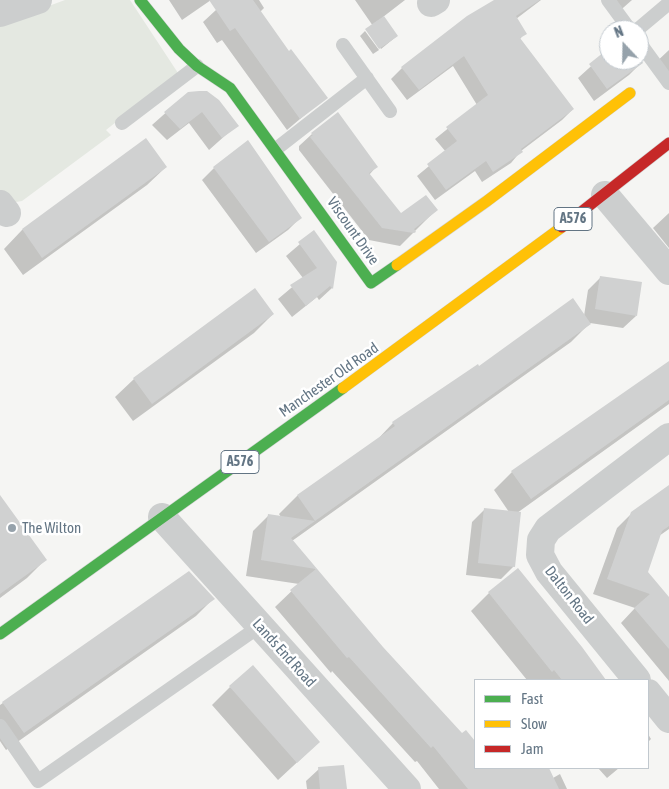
<!DOCTYPE html>
<html>
<head>
<meta charset="utf-8">
<style>
  body { margin:0 }
  #map { position:relative; width:669px; height:789px; overflow:hidden; background:#f5f5f3; font-family:"Asap Condensed",sans-serif }
  canvas { display:block }
  .legend { position:absolute; left:474px; top:679px; width:175px; height:90px; box-sizing:border-box; background:#fff; border:1px solid #c1c8ce; margin:0; padding:6px 9px; list-style:none; font-size:15px; color:#637584 }
  .legend li { display:flex; align-items:center; gap:10px; height:25px }
  .legend b { width:25px; border:1px solid #c1c8ce }
  .north { position:absolute; left:599px; top:20px; width:50px; height:50px; box-sizing:border-box; background:#fff; border:1px solid #c1c8ce; border-radius:50%; rotate:339deg; font-size:14px; font-weight:700; line-height:20px; text-align:center; color:#637584 }
  .north::after { content:''; display:block; margin:auto; width:18px; height:22px; background:#96a2ab; clip-path:polygon(50% 0,100% 100%,50% 72%,0 100%) }
</style>
</head>
<body>
<div id="map">
<canvas width="669" height="789"></canvas>
<ul class="legend">
<li><b style="height:6px;background:#4caf50"></b>Fast</li>
<li><b style="height:6px;background:#ffc107"></b>Slow</li>
<li><b style="height:6px;background:#c62828"></b>Jam</li>
</ul>
<div class="north">N</div>
</div>
<script>
const c = document.querySelector('canvas').getContext('2d');
c.lineJoin = 'round';
function paint(path, color) { c.fillStyle = color; c.fill(path, 'evenodd'); }
const toPath = rows => new Path2D(rows.map(r => 'M' + r).join(''));
function trace(path, color, width, dash) { c.strokeStyle = color; c.lineWidth = width; c.lineCap = dash ? 'butt' : 'round'; c.setLineDash(dash || []); c.stroke(path); }
function write(font, color, halo, rows, align = 'center') {
  c.font = font + ' "Asap Condensed",sans-serif'; c.lineWidth = 5; c.setLineDash([]); c.textBaseline = 'middle'; c.strokeStyle = halo; c.fillStyle = color; for (const [text, x, y, turn = 0] of rows) {
    c.save(); c.translate(x, y); c.rotate((+turn || 0) * Math.PI / 180); c.textAlign = isNaN(turn) ? turn : align; if (halo) c.strokeText(text, 0, 0); c.fillText(text, 0, 0); c.restore();
  }
}
paint(toPath([
  [65,0,130,0,178,73,106,130,111,135,22,201,10,203,0,195,0,24]
]), '#e4e8e1');
paint(toPath([
  [169,0,211,0,182,20],
  [231,0,259,0,264,8,260,12,288,53,326,97,287,130,222,40,217,43,203,22,216,10],
  [355,0,405,0,383,17,397,36,381,49,367,30,373,26],
  [496,0,541,0,516,19,525,33,520,39,573,109,562,120,521,151,511,163,482,182,475,171,435,200,417,176,446,152,435,139,477,105,453,66,407,100,391,79,402,68],
  [602,0,632,0,615,15],
  [365,31,379,50,373,54,360,36],
  [609,50,609,60,642,62,629,75,594,101,578,78],
  [669,50,669,83,653,65],
  [188,93,237,125,209,150,189,123,167,140,152,125],
  [312,134,377,166,369,175,401,215,436,210,400,246,369,240,299,150,299,146],
  [146,140,166,167,147,185,23,275,4,249,22,230],
  [214,168,300,218,288,230,256,253,202,180],
  [669,213,669,248,653,228],
  [314,232,336,262,332,288,319,300,317,297,292,317,278,299,303,278,286,256],
  [601,277,636,316,623,328,590,323,571,342,292,541,382,648,462,735,466,732,475,742,475,768,496,768,501,774,514,768,548,768,553,778,560,774,567,789,439,789,417,761,415,762,332,671,331,673,275,607,299,584,246,576,253,531,269,515,281,517,279,514,297,496,375,442,393,423,584,316,588,290],
  [273,314,254,333,133,421,115,397,134,379],
  [669,362,669,404,517,513,514,566,501,579,466,575,472,522,485,509,509,512,494,490,512,472],
  [669,487,669,529,659,536,646,572,669,599,669,681,621,623,635,608,593,594,617,528,632,513],
  [0,497,45,560,27,578,0,598],
  [518,570,605,680,527,680,471,611,489,593],
  [189,572,213,599,196,616,6,750,0,741,0,705],
  [230,687,319,742,278,780,212,705],
  [648,734,651,739,648,742],
  [598,768,619,768,607,778],
  [319,769,345,789,307,789,306,781]
]), '#0003');
paint(toPath([
  [209,0,253,0,289,51,291,49,328,98,300,119,235,28,230,31],
  [494,0,540,0,516,16,527,34,520,38,574,109,521,149,523,152,493,172,486,161,446,190,427,164,457,141,446,127,488,95,464,56,419,90,401,67,467,16],
  [384,16,398,36,379,49,365,29],
  [609,48,609,60,639,60,639,57,643,63,607,89,589,64],
  [199,91,207,91,219,100,239,126,222,138,202,112,180,129,164,112,188,92],
  [338,112,378,167,369,173,401,213,426,195,438,210,414,229,416,232,414,233,382,228,310,137,313,135,311,133],
  [146,138,167,167,42,258,22,229],
  [248,140,302,218,269,242,213,167],
  [314,230,337,262,333,289,330,286,306,306,290,285,317,268,298,242],
  [600,276,642,282,637,316,595,309],
  [255,288,274,314,152,404,133,378],
  [573,298,591,324,315,521,297,495,395,426,392,422,478,364,479,366],
  [669,361,669,400,531,499,511,471],
  [669,485,669,526,662,531,648,572,669,597,669,649,634,608,650,594,607,579,631,512],
  [0,495,47,560,0,594],
  [484,508,521,512,515,567,478,563],
  [268,514,315,521,291,538,383,647,462,733,466,730,475,741,475,768,549,768,559,789,468,789,433,746,431,748,349,657,347,658,290,590,316,569,261,560],
  [518,568,582,647,606,680,562,680,554,670,552,672,488,592],
  [189,571,215,599,24,733,2,702],
  [253,665,320,742,297,763,229,686],
  [344,765,347,789,320,789,318,767]
]), '#d0d1d1');
const fast = toPath([
  [140,0,179,49,197,66,230,88,371,283,397,265],
  [0,634,343,388]
]);
const slow = toPath([
  [397,265,487,201,630,93],
  [343,388,562,227]
]);
const jam = toPath([
  [562,227,669,143]
]);
trace(fast, '#d1d3d3', 12);
trace(slow, '#d1d3d3', 12);
trace(jam, '#d1d3d3', 12);
trace(toPath([
  [608,0,630,30],
  [637,30,669,3],
  [639,42,669,83],
  [343,45,390,111],
  [122,123,197,66],
  [276,149,367,78],
  [0,726,38,781,260,626]
]), '#cccece', 14);
trace(toPath([
  [431,3,436,0],
  [0,13,38,0],
  [605,195,669,271],
  [0,204,7,213],
  [162,517,407,789],
  [637,680,549,572,540,555,541,540,548,529,669,437],
  [648,693,669,719]
]), '#cccece', 28);
trace(fast, '#4caf50', 11);
trace(slow, '#ffc107', 11);
trace(jam, '#c62828', 11);
for (const [x, y, r, color] of [
  [12,528,5,"#96a2ab"]
]) { const dot = new Path2D(); dot.arc(x, y, r, 0, 2 * Math.PI); c.fillStyle = color; c.fill(dot); trace(dot, '#fff', 2); }
for (const [x, y, w] of [
  [573,219,38],
  [240,462,38]
]) { const box = new Path2D(); box.roundRect(x - w / 2, y - 11.5, w, 23, 4); c.fillStyle = '#fff'; c.fill(box); trace(box, '#637584', 1); }
write('bold 14px', '#637584', null, [
  ["A576",573,219],
  ["A576",240,462]
]);
write('15px', '#637584', '#fff', [
  ["Viscount Drive",353,231,55],
  ["Manchester Old Road",329,380,-35],
  ["Dalton Road",569,595,52],
  ["Lands End Road",284,653,48]
]);
write('15px', '#637584', '#fff', [
  ["The Wilton",22,528]
], 'left');
</script>
</body>
</html>
